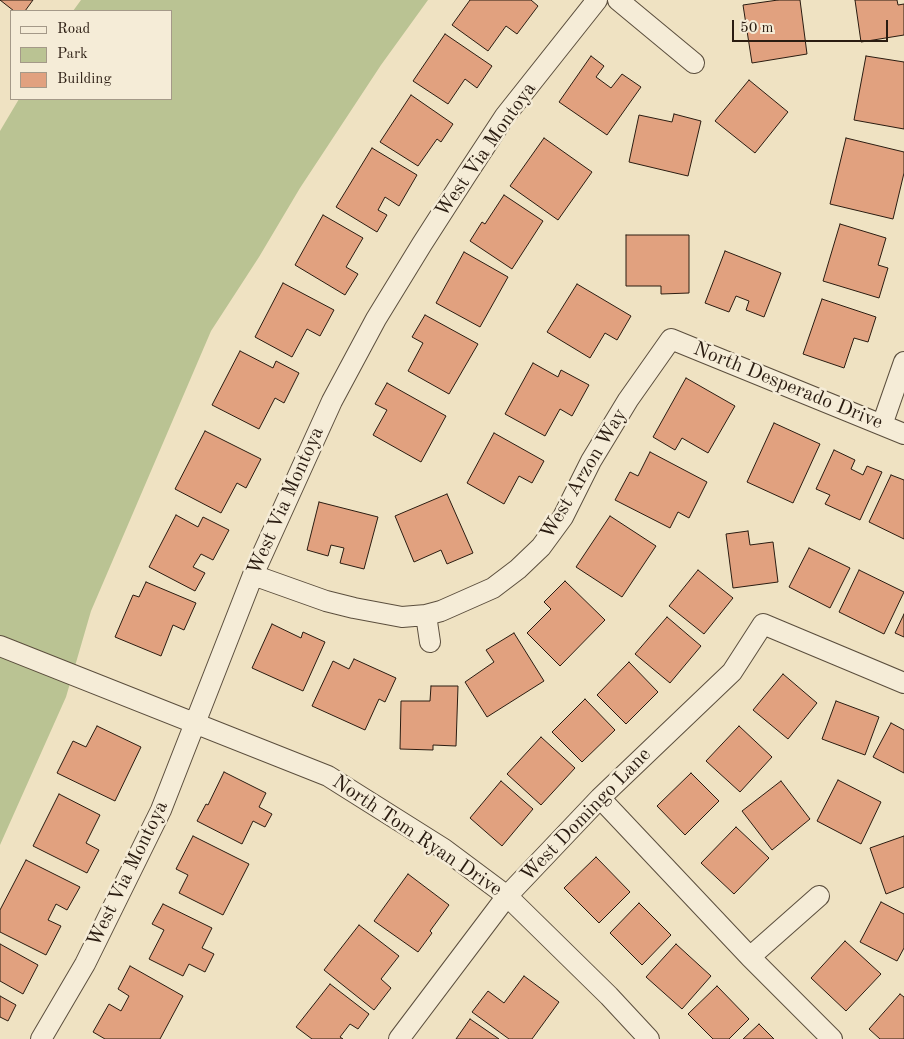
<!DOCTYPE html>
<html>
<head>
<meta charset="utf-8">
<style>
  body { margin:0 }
  #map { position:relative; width:904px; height:1039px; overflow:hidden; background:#efe2c2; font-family:"Old Standard TT",serif }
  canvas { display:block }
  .legend { position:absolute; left:10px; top:10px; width:162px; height:90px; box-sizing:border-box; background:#f5ecd7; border:1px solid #a49988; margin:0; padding:6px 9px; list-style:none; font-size:15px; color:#2a1c11 }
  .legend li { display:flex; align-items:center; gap:10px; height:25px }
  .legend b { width:25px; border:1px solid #a49988 }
  .scale { position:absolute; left:732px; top:20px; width:156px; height:22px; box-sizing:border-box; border:2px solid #2a1c11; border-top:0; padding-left:6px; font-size:15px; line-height:18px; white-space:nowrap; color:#2a1c11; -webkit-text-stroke:4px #f5ecd7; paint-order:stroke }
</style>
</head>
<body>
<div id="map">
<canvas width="904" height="1039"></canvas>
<ul class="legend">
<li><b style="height:6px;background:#f5ecd7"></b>Road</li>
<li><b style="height:14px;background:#bac393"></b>Park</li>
<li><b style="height:14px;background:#e1a17f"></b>Building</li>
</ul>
<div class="scale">50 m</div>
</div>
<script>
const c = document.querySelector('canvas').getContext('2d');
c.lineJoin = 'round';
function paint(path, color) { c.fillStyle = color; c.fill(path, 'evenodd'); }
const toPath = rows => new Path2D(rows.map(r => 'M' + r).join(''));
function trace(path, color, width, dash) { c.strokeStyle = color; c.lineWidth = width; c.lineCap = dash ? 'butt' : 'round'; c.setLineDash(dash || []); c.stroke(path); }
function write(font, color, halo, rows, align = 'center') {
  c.font = font + ' "Old Standard TT",serif'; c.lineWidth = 5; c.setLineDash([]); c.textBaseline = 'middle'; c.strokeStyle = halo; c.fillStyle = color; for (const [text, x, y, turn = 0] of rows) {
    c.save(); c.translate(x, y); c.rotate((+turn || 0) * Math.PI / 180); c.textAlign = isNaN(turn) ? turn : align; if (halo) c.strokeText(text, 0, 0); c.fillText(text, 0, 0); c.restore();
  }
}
paint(toPath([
  [81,0,428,0,381,65,300,188,259,257,211,331,91,611,66,697,0,845,0,131,19,99,171,99,171,11,73,11]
]), '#bac393');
const building = toPath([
  [0,0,33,0,25,11,14,11,0,0],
  [470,0,531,0,538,6,517,34,506,26,488,51,452,25,470,0],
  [778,0,800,0,807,54,752,63,743,5,778,0],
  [855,0,897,0,898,5,904,4,904,35,861,42,855,0],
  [445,34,492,66,477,88,465,79,448,104,413,81,445,34],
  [591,56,604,66,596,77,611,88,622,74,641,87,607,135,559,102,591,56],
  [866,56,904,62,904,129,854,120,866,56],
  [749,80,788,112,755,153,715,121,749,80],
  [411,95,453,124,441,142,437,139,418,166,380,142,411,95],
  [674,114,701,121,688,176,629,162,639,115,672,122,674,114],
  [544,138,592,172,558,220,510,186,544,138],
  [846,138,904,152,904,173,893,219,830,204,846,138],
  [372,148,417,175,399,206,385,197,378,210,387,215,377,232,336,207,372,148],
  [504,195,543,221,512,269,470,241,482,222,485,224,504,195],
  [323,215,363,238,346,267,358,274,345,295,295,265,323,215],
  [840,224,886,238,878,265,888,268,879,298,823,281,840,224],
  [626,235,689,235,689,293,661,294,661,286,626,286,626,235],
  [725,251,781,273,764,317,746,310,749,301,736,296,729,312,705,303,725,251],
  [464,252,508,277,480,327,436,303,464,252],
  [283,283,334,310,320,336,307,329,292,357,255,337,283,283],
  [577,284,631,316,617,340,605,333,590,358,547,332,577,284],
  [822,299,876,317,868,342,854,338,844,368,803,354,822,299],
  [425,315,478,344,449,394,408,371,423,343,412,337,425,315],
  [240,351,273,368,276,361,299,373,284,403,275,398,259,429,212,405,240,351],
  [533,363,558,377,561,370,589,385,572,416,560,409,545,436,505,414,533,363],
  [686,378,735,406,708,453,682,438,675,450,653,437,686,378],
  [387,383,446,416,421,462,373,435,387,410,375,404,387,383],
  [774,423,820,444,793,503,747,482,774,423],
  [205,431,261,459,246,488,237,483,221,513,175,489,205,431],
  [494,433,544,461,532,483,519,476,504,504,467,483,494,433],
  [834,450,855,460,851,469,863,475,867,466,882,472,860,520,825,504,830,495,816,489,834,450],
  [650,452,707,482,689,518,678,512,670,528,615,500,630,472,638,476,650,452],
  [891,475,904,480,904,539,869,522,891,475],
  [447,494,473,553,447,564,441,550,414,562,395,516,447,494],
  [319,502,378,517,364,569,340,563,344,548,331,545,328,556,307,550,319,502],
  [176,515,198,527,203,517,229,530,213,560,201,554,193,567,205,573,195,591,149,567,176,515],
  [610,516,656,546,622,597,576,567,610,516],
  [748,531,750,545,773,542,778,582,733,588,726,534,748,531],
  [809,548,850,568,830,608,789,587,809,548],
  [698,570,733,598,704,634,669,606,698,570],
  [859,570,904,592,884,634,839,612,859,570],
  [565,581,605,620,560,666,527,633,551,609,544,602,565,581],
  [146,582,196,603,184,630,173,625,161,656,115,637,133,595,139,597,146,582],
  [904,614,904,637,895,633,904,614],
  [667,617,701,646,670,683,635,654,667,617],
  [272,624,301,638,303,632,325,642,303,691,252,668,272,624],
  [514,633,544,681,487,717,465,682,494,662,486,650,514,633],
  [354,659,396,678,385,702,379,699,365,730,312,706,333,661,349,669,354,659],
  [629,662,658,692,626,724,597,695,629,662],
  [783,674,817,703,788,739,753,710,783,674],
  [431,686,458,686,456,746,433,745,433,750,400,749,401,701,430,701,431,686],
  [585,699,615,730,582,762,552,732,585,699],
  [836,701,879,717,865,755,822,739,836,701],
  [891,723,904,730,904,773,873,757,891,723],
  [97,726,141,747,115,801,57,773,73,741,86,747,97,726],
  [739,726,772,757,740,792,706,761,739,726],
  [541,737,575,768,541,805,507,774,541,737],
  [224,772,266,793,259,807,272,814,265,827,253,821,242,844,197,821,206,804,208,805,224,772],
  [691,773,719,801,685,835,657,806,691,773],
  [838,780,881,802,861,844,817,821,838,780],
  [501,781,533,809,502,846,470,818,501,781],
  [781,781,810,819,772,850,742,811,781,781],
  [59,794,100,815,86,843,99,850,87,873,33,846,59,794],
  [736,827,769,858,734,894,701,863,736,827],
  [193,836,249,864,223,915,179,893,188,875,176,869,193,836],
  [904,836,904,887,886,894,870,848,904,836],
  [596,857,630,892,599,923,564,888,596,857],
  [26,860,80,887,67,910,56,904,48,920,61,926,46,955,0,932,0,910,26,860],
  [408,874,449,905,430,931,432,933,418,952,374,921,408,874],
  [881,902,904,914,904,948,897,961,860,942,881,902],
  [639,903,671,935,642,965,610,933,639,903],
  [163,904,212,928,202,948,214,954,205,972,189,964,183,976,149,959,164,930,152,924,163,904],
  [359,925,399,956,381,979,391,988,374,1010,324,970,359,925],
  [845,941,881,974,846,1011,811,978,845,941],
  [0,944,38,965,23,994,0,981,0,944],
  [676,944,711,976,682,1009,646,977,676,944],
  [130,966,183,996,160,1039,105,1039,93,1032,109,1004,121,1011,129,996,118,989,130,966],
  [524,976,559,1002,532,1039,509,1039,472,1012,488,991,504,1003,524,976],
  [330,984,369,1014,358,1029,350,1024,340,1037,343,1039,312,1039,296,1027,330,984],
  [717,986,749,1019,729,1039,713,1039,688,1014,717,986],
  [900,994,904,997,904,1039,880,1039,869,1029,900,994],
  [0,996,16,1005,8,1021,0,1017,0,996],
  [470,1019,499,1039,456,1039,470,1019],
  [759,1024,774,1039,743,1039,759,1024]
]);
paint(building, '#e1a17f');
trace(building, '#2a1c11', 1);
const minor = toPath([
  [618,0,694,63],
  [882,425,904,362],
  [253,575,326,601,354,608,402,617,426,615,441,611,493,588,518,569,541,547,563,517,591,461,628,400,671,339,904,434],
  [426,615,430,642],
  [0,646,328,776,444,849,507,896,609,996,649,1039],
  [600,798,750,957,832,1039],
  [750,957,819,896],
  [41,1039,85,964,161,810,253,575,332,401,376,319,422,244,465,177,505,116,597,0],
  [399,1039,507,896,600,798,732,672,763,624,904,683]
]);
trace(minor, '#5b4e3d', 22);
trace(minor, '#f5ecd7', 20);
write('20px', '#2a1c11', '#f5ecd7', [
  ["West Via Montoya",486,150,-55],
  ["North Desperado Drive",788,386,22],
  ["West Arzon Way",584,474,-59],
  ["West Via Montoya",286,501,-66],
  ["West Domingo Lane",586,815,-46],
  ["North Tom Ryan Drive",417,836,34],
  ["West Via Montoya",128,874,-64]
]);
</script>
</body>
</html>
